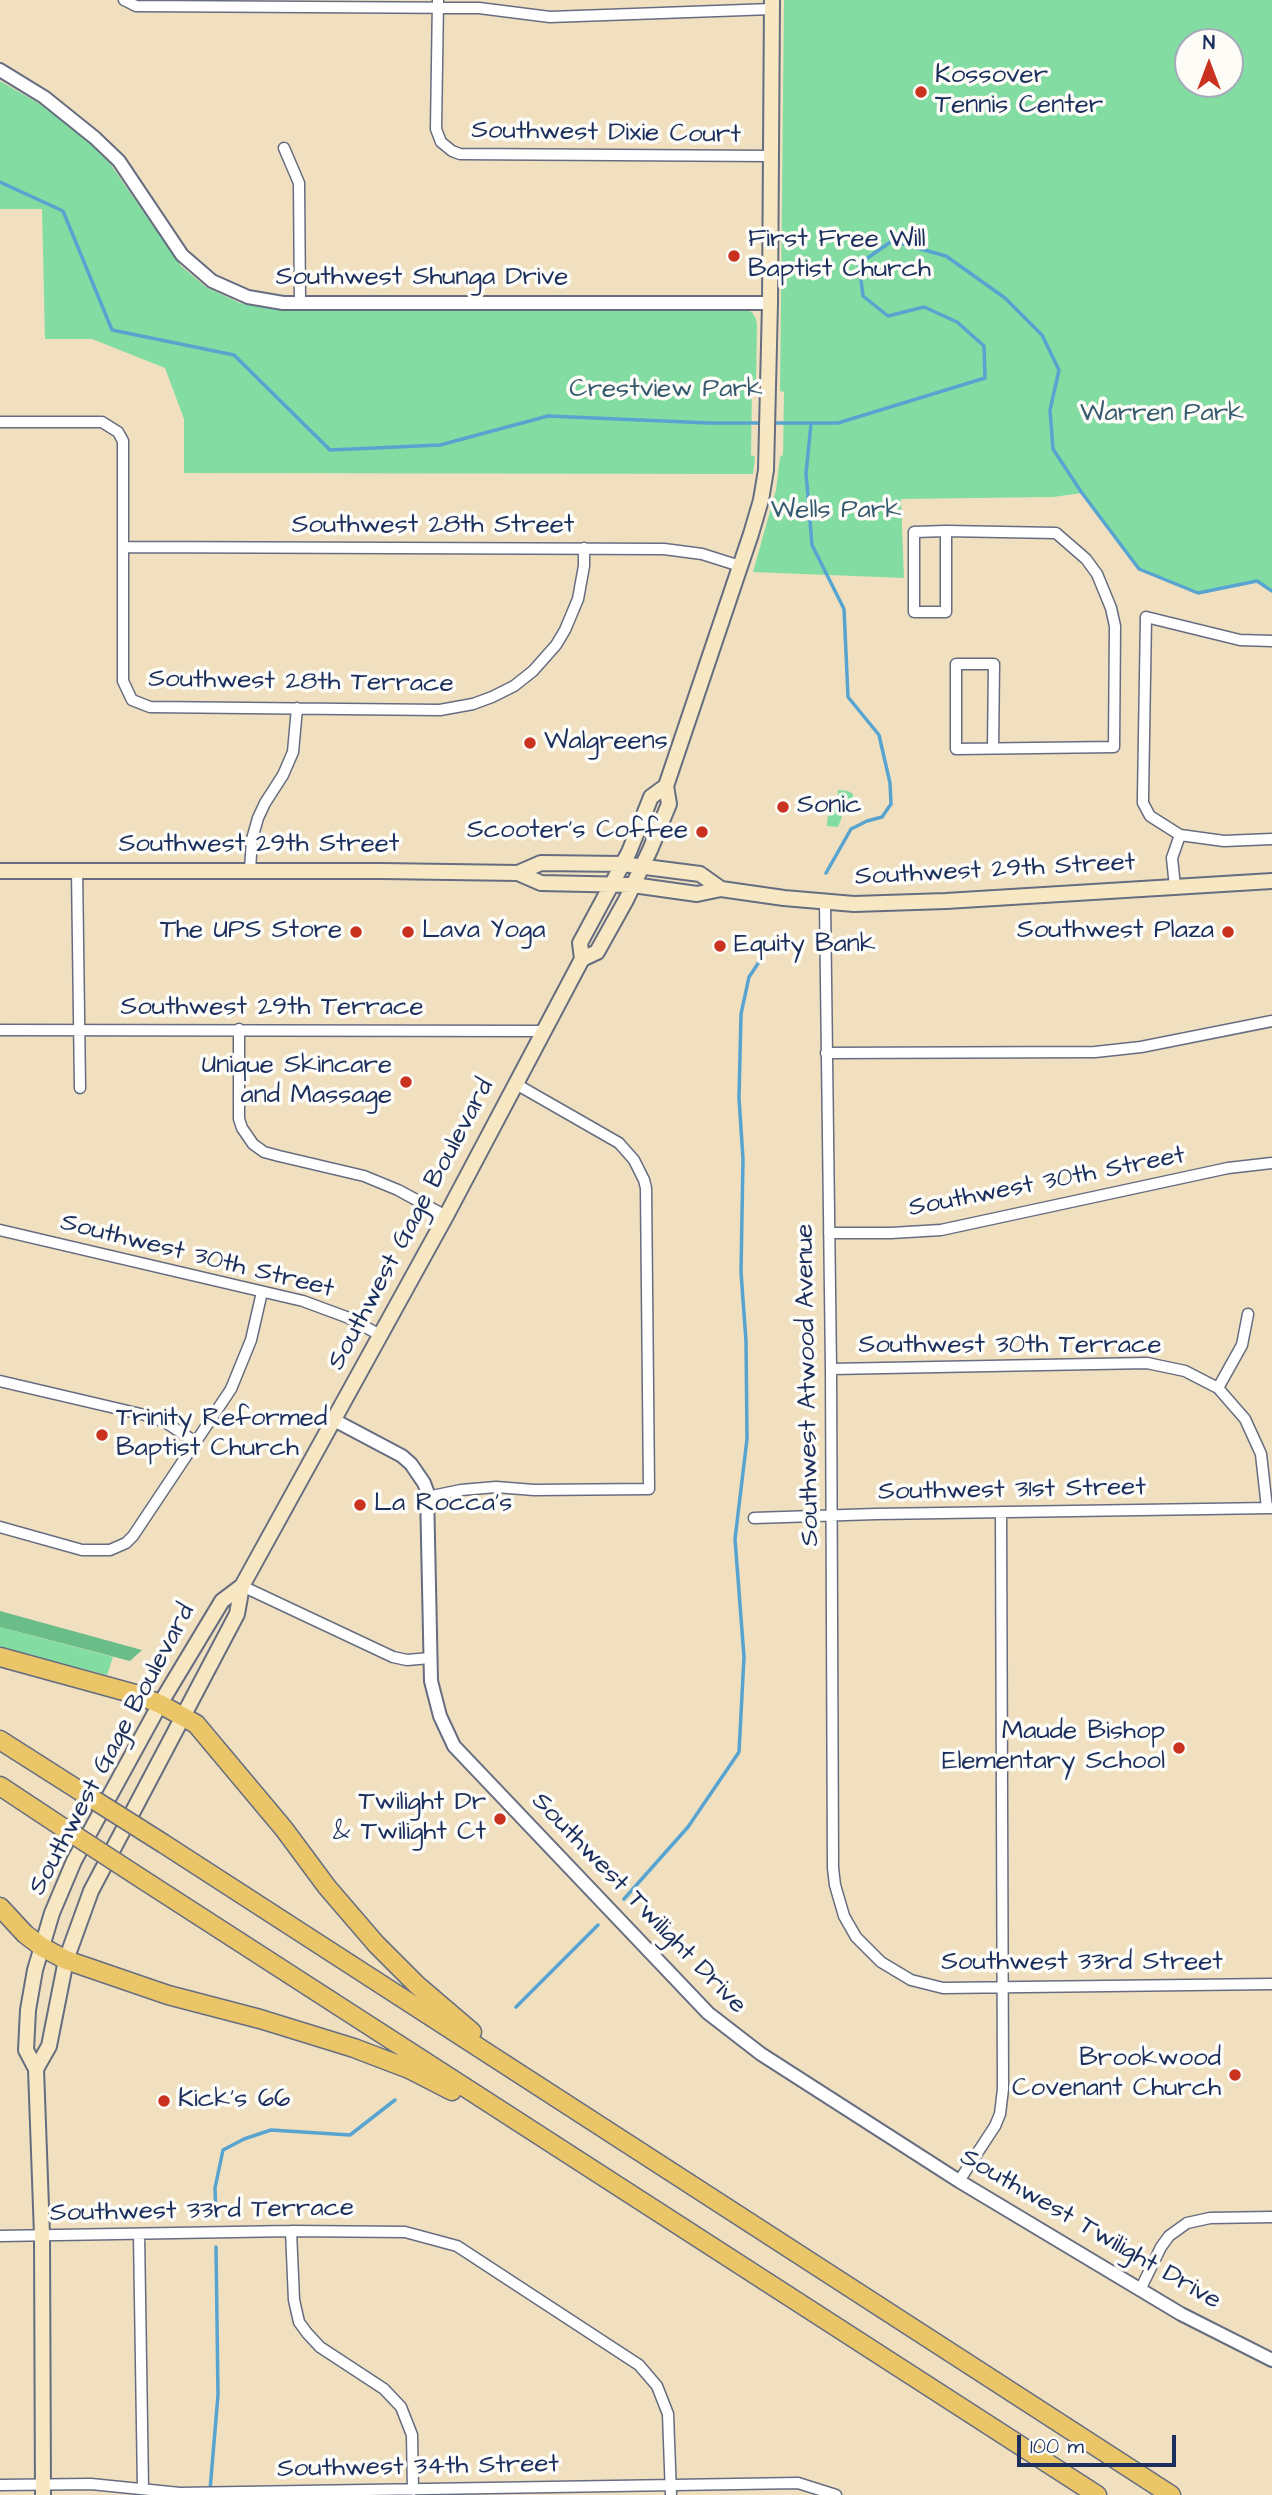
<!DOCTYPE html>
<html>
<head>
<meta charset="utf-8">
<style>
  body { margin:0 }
  #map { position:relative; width:1272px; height:2495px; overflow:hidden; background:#f0e0c0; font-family:"Architects Daughter",sans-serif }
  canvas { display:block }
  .north { position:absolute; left:1174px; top:28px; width:70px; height:70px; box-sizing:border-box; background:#fdfcf7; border:2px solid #a3aaba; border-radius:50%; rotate:0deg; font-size:19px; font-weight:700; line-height:28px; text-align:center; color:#1b2f5e }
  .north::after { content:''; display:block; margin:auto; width:24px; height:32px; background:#c8321e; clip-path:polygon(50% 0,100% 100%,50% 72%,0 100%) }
  .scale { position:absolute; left:1017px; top:2435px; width:159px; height:32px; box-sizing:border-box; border:4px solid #1b2f5e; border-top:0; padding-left:9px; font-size:21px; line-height:24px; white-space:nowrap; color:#1b2f5e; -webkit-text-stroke:5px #fdfcf7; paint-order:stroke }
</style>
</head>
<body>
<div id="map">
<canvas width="1272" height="2495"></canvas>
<div class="north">N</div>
<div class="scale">100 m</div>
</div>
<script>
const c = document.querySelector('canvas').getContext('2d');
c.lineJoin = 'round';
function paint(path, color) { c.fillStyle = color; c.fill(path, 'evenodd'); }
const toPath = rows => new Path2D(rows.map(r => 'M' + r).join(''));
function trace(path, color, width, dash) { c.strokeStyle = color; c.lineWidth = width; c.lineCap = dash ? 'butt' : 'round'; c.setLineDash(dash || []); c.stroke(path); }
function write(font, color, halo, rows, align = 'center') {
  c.font = font + ' "Architects Daughter",sans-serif'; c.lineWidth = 7; c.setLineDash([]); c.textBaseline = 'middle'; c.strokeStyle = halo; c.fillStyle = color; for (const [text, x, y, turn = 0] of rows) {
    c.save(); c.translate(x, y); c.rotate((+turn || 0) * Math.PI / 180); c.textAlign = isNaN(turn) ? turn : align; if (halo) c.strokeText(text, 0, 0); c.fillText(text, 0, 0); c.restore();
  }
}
paint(toPath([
  [784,0,1272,0,1272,591,1257,581,1198,593,1139,569,1082,493,1053,497,901,499,904,578,753,572,776,490,780,457,783,455,784,392,780,391],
  [1230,42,1230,84,1188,84,1188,42],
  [0,81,52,111,102,152,181,266,206,287,240,303,283,310,735,308,752,312,756,319,757,325,756,384,752,388,751,455,755,457,753,474,184,473,184,419,165,368,92,339,45,339,42,209,0,209],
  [838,790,848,791,853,794,853,799,847,804,838,827,827,826,829,802,837,803],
  [0,1627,113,1657,107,1675,0,1648]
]), '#83dda2');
paint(toPath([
  [0,1611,142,1650,130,1661,0,1627]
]), '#6abc88');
trace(toPath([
  [0,182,63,211,112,330,234,355,330,450,440,445,548,416,709,423,765,423],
  [773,423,838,423,985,378,984,346,957,322,924,307,888,316,863,296,859,264,892,241,946,256,1005,298,1042,335,1059,370,1050,410,1053,449,1082,493,1139,569,1198,593,1257,581,1272,591],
  [811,424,806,473,812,545,844,609,848,697,879,735,890,783,891,804,882,817,867,821,851,829,826,873],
  [624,1899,688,1827,739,1752,744,1657,735,1539,747,1439,746,1341,741,1272,743,1159,739,1098,741,1014,749,977,759,962],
  [516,2007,598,1925],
  [216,2218,215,2188,223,2150,244,2139,271,2130,350,2135,395,2100],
  [210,2490,218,2395,216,2247]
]), '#58a4d1', 3.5);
const minor = toPath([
  [124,0,136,6,479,8,550,17,772,9],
  [438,0,436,129,441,142,452,151,460,154,771,156],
  [284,148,299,183,300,303],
  [0,422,102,422,118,432,123,441,123,681,132,700,150,707,440,710,473,704,492,697,514,686,533,671,556,645,565,630,578,599,584,566,584,548],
  [946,531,946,612,914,612,914,532,946,531,1056,533,1086,559,1097,574,1111,608,1115,626,1114,747,956,749,956,664,994,664,993,748],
  [124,547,664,549,702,554,740,566],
  [1272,641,1240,640,1146,617,1143,796,1143,803,1150,816,1180,835,1224,841,1272,839],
  [77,870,80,1088],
  [250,870,252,839,258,818,265,803,283,775,293,752,297,708],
  [1175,887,1172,858,1180,835],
  [825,902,831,1369,833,1868,835,1885,844,1916,856,1937,881,1962,911,1980,943,1988,1272,1984],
  [239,1029,239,1119,242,1128,253,1144,264,1152,279,1156,364,1176,398,1190,446,1216],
  [0,1030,544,1031],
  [826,1053,1095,1052,1141,1047,1272,1021],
  [0,1230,303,1301,349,1318,380,1335],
  [829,1233,891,1233,941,1230,1228,1168,1272,1163],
  [831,1369,1147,1363,1185,1371,1218,1388,1245,1419,1261,1454,1267,1508],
  [0,1381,145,1415,165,1422,194,1441],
  [1218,1388,1242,1345,1248,1314],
  [427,1497,461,1490,496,1487,534,1490,649,1489,646,1188,644,1180,634,1160,619,1143,516,1084],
  [754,1518,876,1514,1271,1508],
  [0,1527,82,1550,110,1550,126,1543,133,1536,231,1389,251,1340,262,1292],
  [242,1586,393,1657,407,1660,430,1658],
  [959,2181,995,2126,1000,2114,1003,2089,1001,1512],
  [291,2231,294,2300,299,2322,307,2333,320,2347,384,2389,401,2407,412,2435,413,2490],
  [139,2234,143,2489],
  [0,2236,291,2231,405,2232,457,2246,639,2365,657,2386,668,2414,671,2495],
  [1140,2290,1161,2247,1169,2236,1187,2223,1210,2218,1272,2217],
  [0,2485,91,2484,180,2493,798,2483,836,2495]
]);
const tertiary = toPath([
  [0,70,44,97,95,138,119,161,182,255,212,281,248,297,283,303,770,303],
  [334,1420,402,1456,411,1464,424,1483,427,1491,431,1681,440,1716,454,1746,708,2013,761,2054,959,2181,1181,2314,1272,2360]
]);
const secondary = toPath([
  [0,871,382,871,518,873,541,883,633,885,697,894,721,889,784,898,854,904,946,901,1272,881],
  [518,873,541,863,622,864,700,874,721,889],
  [582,959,580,943,629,852,651,797,666,786],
  [36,2069,49,2046,66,1960,91,1891,237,1614,242,1586,446,1216,582,959,597,952,626,900,650,850,669,804,666,786,751,534,761,500,766,470,770,303,772,0],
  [43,2495,42,2235,36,2069,26,2050,28,2010,35,1970,52,1913,74,1861,160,1704,222,1601,242,1586]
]);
const motorway = toPath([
  [0,1657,135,1694,160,1704,196,1724,284,1829,327,1887,376,1944,417,1985,472,2032],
  [0,1740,80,1791],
  [0,1786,62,1827],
  [164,1844,1171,2495],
  [145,1881,1097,2495],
  [0,1907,25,1934,42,1947,66,1960,168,1995,260,2019,354,2048,409,2069,452,2091]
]);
trace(minor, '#666d80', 13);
trace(tertiary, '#666d80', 16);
trace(secondary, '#666d80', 18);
trace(motorway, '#666d80', 21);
trace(minor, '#fff', 10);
trace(tertiary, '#fff', 12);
trace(secondary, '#f7e8c3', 14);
trace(motorway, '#ebc669', 18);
const motorwayBridge = toPath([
  [80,1791,164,1844],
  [62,1827,145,1881]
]);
trace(motorwayBridge, '#666d80', 21, []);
trace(motorwayBridge, '#ebc669', 18);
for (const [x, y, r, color] of [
  [921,92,7,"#c8321e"],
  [734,256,7,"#c8321e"],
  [530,743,7,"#c8321e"],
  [783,807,7,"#c8321e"],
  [702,832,7,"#c8321e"],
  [356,932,7,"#c8321e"],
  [408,932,7,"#c8321e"],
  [1228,932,7,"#c8321e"],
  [720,946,7,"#c8321e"],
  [406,1082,7,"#c8321e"],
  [102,1435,7,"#c8321e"],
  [360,1505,7,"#c8321e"],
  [1179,1748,7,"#c8321e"],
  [500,1819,7,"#c8321e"],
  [1235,2075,7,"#c8321e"],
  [164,2101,7,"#c8321e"]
]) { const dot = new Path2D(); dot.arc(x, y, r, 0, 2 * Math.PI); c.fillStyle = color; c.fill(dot); trace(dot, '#fdfcf7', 2.5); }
write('26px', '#1b2f5e', '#fdfcf7', [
  ["Kossover",935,77],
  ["Tennis Center",935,107],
  ["First Free Will",748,241],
  ["Baptist Church",748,271],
  ["Walgreens",544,743],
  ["Sonic",797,807],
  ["Scooter's Coffee",688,832,"right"],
  ["The UPS Store",342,932,"right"],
  ["Lava Yoga",422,932],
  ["Southwest Plaza",1214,932,"right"],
  ["Equity Bank",734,946],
  ["Unique Skincare",392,1067,"right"],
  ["and Massage",392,1097,"right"],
  ["Trinity Reformed",116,1420],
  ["Baptist Church",116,1450],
  ["La Rocca's",374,1505],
  ["Maude Bishop",1165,1733,"right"],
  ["Elementary School",1165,1763,"right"],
  ["Twilight Dr",486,1804,"right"],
  ["& Twilight Ct",486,1834,"right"],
  ["Brookwood",1221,2060,"right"],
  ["Covenant Church",1221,2090,"right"],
  ["Kick's 66",178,2101]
], 'left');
write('26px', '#1b2f5e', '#fdfcf7', [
  ["Southwest Dixie Court",606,134,1],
  ["Southwest Shunga Drive",422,279],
  ["Southwest 28th Street",433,527],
  ["Southwest 28th Terrace",301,683,1],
  ["Southwest 29th Street",259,846],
  ["Southwest 29th Street",995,871,-3],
  ["Southwest 29th Terrace",272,1009],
  ["Southwest 30th Street",1047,1183,-11],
  ["Southwest Gage Boulevard",412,1225,-62],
  ["Southwest 30th Street",197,1257,14],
  ["Southwest 30th Terrace",1010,1347],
  ["Southwest Atwood Avenue",809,1385,-91],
  ["Southwest 31st Street",1012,1491,-1],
  ["Southwest Gage Boulevard",113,1750,-62],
  ["Southwest Twilight Drive",638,1904,46],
  ["Southwest 33rd Street",1082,1964],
  ["Southwest 33rd Terrace",202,2212,-1],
  ["Southwest Twilight Drive",1090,2230,30],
  ["Southwest 34th Street",418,2468,-1]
]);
write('26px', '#355a6f', '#fdfcf7', [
  ["Crestview Park",666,391],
  ["Warren Park",1162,415],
  ["Wells Park",836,512]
]);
</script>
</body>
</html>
